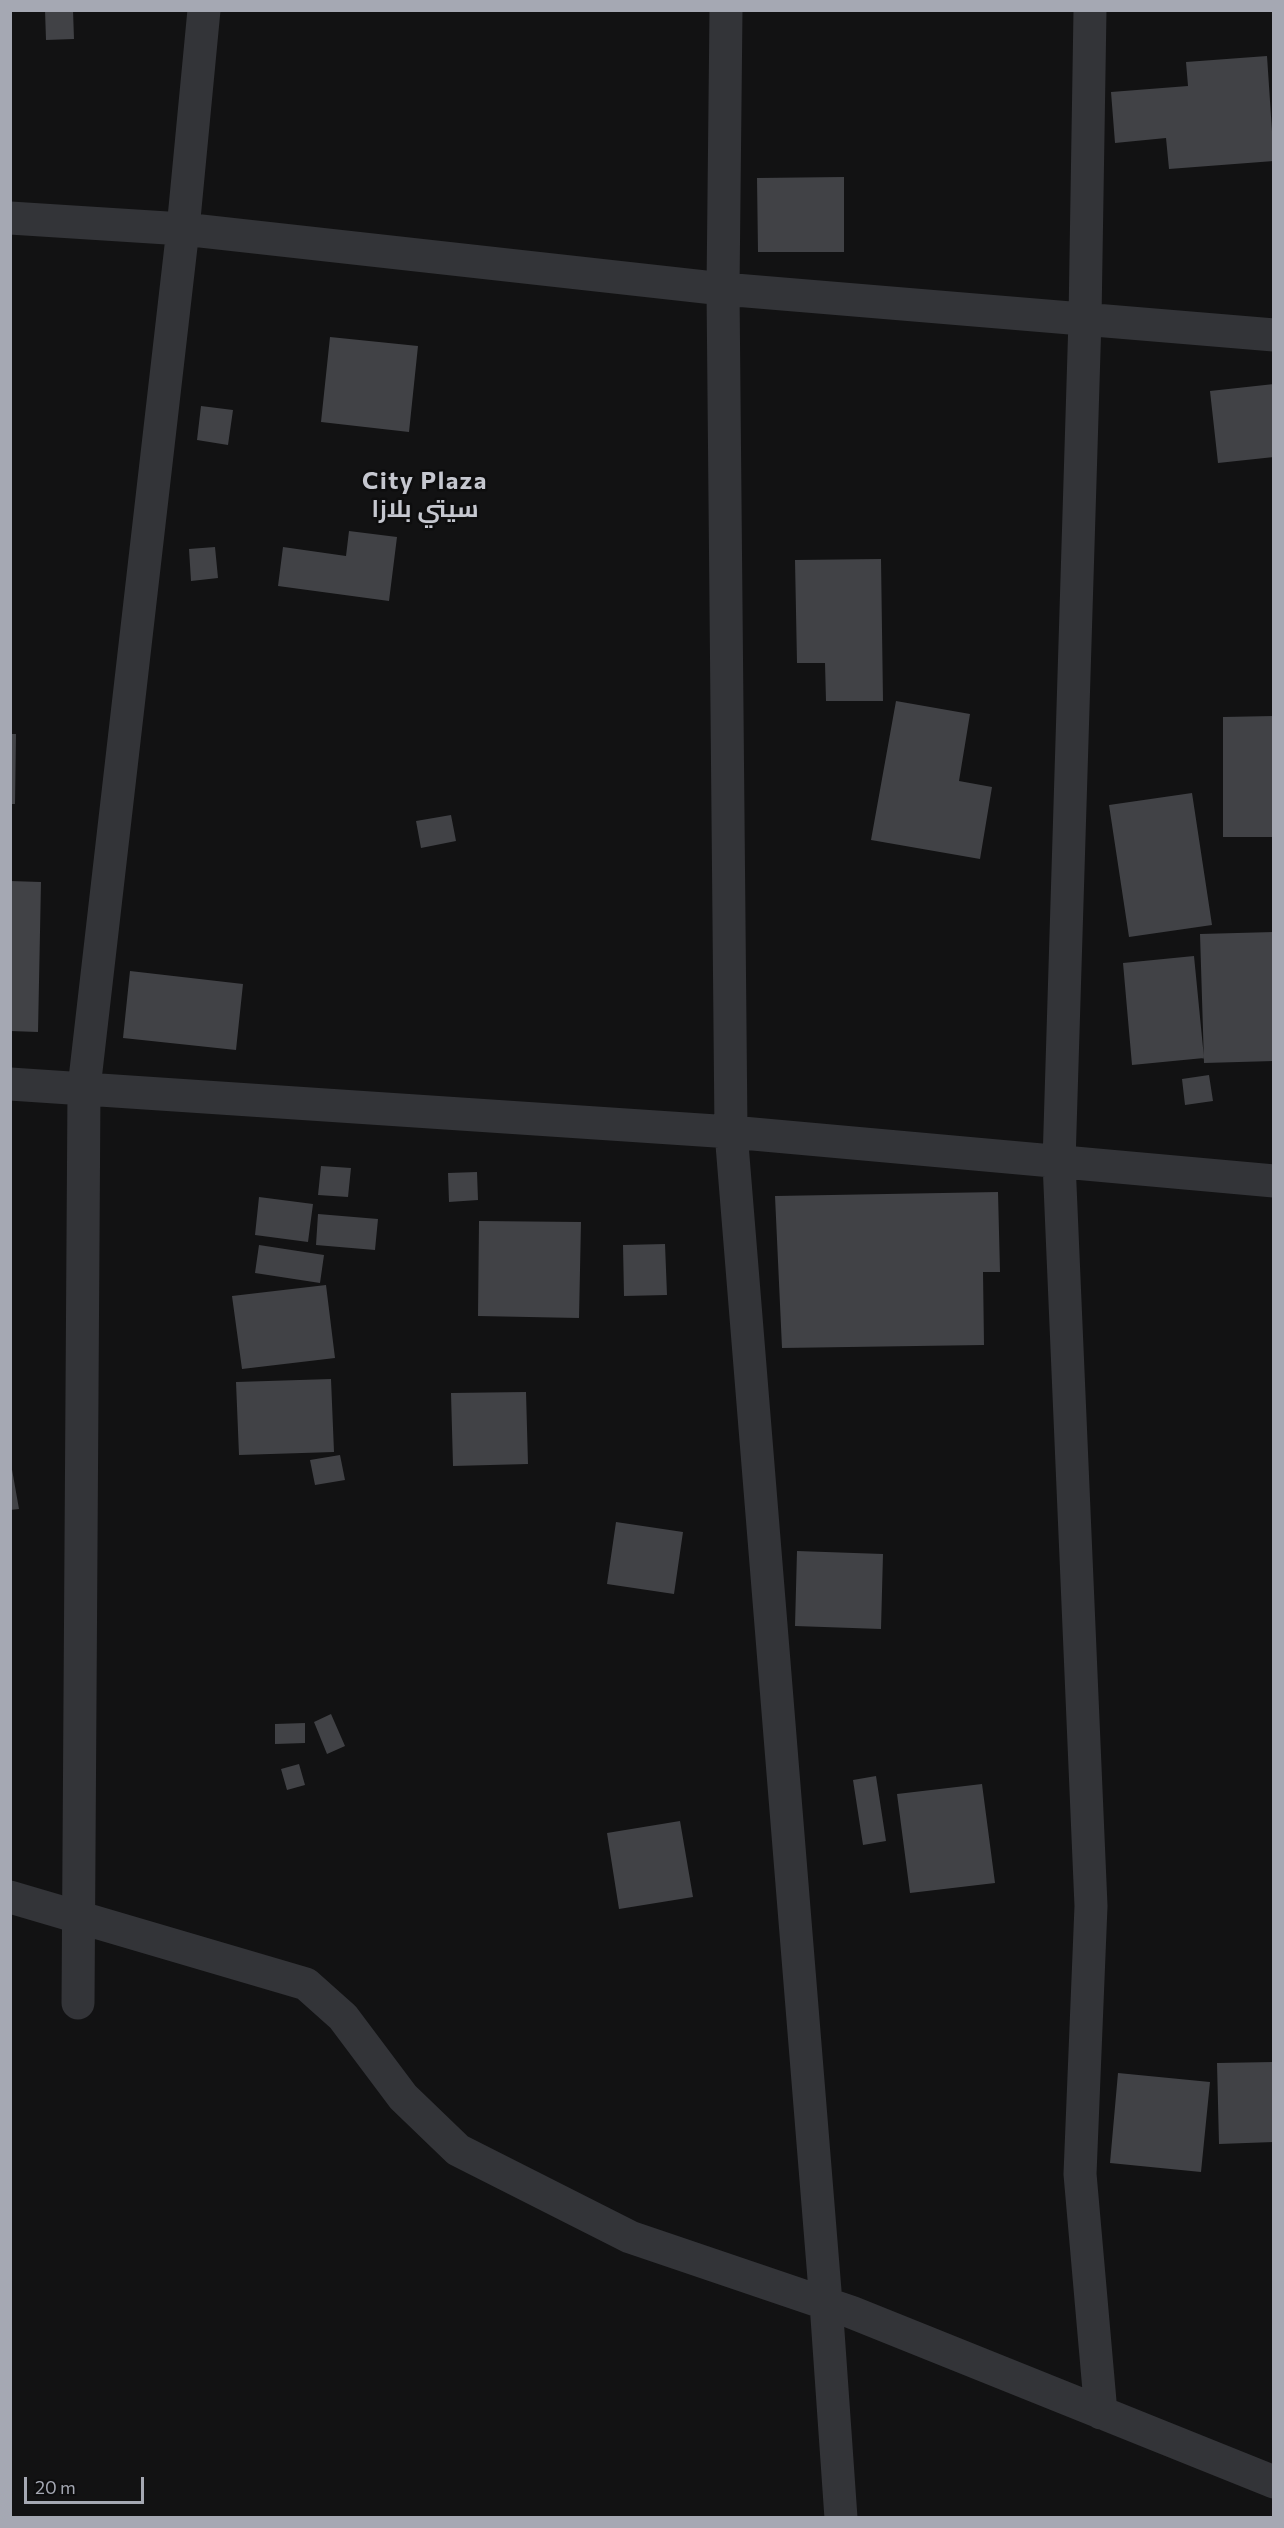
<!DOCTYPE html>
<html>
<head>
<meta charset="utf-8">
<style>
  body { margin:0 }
  #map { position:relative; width:1284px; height:2528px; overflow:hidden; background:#121213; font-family:Commissioner,sans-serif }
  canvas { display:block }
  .frame { position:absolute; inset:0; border:12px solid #a5a8b3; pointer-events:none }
  .scale { position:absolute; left:24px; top:2477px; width:120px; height:27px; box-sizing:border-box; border:3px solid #a5a8b3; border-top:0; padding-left:8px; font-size:18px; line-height:21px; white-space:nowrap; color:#a5a8b3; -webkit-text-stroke:4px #0d0d0e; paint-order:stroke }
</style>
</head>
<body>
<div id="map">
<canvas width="1284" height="2528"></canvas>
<div class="frame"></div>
<div class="scale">20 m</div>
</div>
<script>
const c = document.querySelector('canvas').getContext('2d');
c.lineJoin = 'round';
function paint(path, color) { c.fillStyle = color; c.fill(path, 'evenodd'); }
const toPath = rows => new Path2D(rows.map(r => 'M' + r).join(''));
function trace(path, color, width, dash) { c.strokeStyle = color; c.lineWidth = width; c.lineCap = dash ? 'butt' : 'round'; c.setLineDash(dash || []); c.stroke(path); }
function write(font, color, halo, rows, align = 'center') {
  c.font = font + ' Commissioner,Cairo,sans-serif'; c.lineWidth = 5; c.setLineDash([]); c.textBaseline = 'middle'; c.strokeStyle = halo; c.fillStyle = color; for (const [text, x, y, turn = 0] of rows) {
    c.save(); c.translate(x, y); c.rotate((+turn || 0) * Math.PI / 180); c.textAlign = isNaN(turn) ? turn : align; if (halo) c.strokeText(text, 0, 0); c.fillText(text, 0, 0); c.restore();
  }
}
paint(toPath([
  [45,10,73,10,74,39,46,40],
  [1267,56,1274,161,1169,169,1166,138,1115,143,1111,92,1188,86,1186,62],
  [844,177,844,252,758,252,757,178],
  [330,337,418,346,409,432,321,422],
  [1274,384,1274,457,1218,463,1210,391],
  [201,406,233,410,228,445,197,440],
  [349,531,397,537,389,601,278,586,283,547,346,556],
  [215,547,218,578,191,581,189,549],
  [881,559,883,701,826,701,825,663,797,663,795,560],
  [896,701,970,714,959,781,992,787,980,859,871,840],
  [1274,716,1274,837,1223,837,1223,717],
  [10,734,16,734,15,804,10,804],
  [1192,793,1212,925,1129,937,1109,805],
  [451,815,456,841,421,848,416,821],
  [10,881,41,882,38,1032,10,1031],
  [1274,932,1274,1061,1204,1063,1200,934],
  [1194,956,1204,1058,1132,1065,1123,963],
  [130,971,243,984,236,1050,123,1038],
  [1209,1075,1213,1101,1185,1105,1182,1079],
  [321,1166,351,1168,348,1197,318,1195],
  [477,1172,478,1200,449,1202,448,1173],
  [998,1192,1000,1272,983,1272,984,1345,782,1348,775,1196],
  [259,1197,313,1204,308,1242,255,1235],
  [318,1214,378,1219,375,1250,316,1245],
  [479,1221,581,1222,579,1318,478,1316],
  [665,1244,667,1295,624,1296,623,1245],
  [259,1245,324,1255,320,1283,255,1273],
  [326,1285,335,1358,242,1369,232,1296],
  [331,1379,334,1452,239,1455,236,1382],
  [526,1392,528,1464,453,1466,451,1393],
  [340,1455,345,1480,315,1485,310,1460],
  [10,1458,19,1509,10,1510],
  [616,1522,683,1532,674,1594,607,1584],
  [797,1551,883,1554,881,1629,795,1626],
  [331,1714,345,1746,327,1754,314,1722],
  [305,1723,305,1743,275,1744,275,1724],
  [299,1764,305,1785,287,1790,281,1769],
  [876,1776,886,1841,863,1845,853,1780],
  [982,1784,995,1883,910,1893,897,1794],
  [680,1821,693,1897,619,1909,607,1833],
  [1274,2062,1274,2142,1219,2144,1217,2063],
  [1118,2073,1210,2082,1201,2172,1110,2163]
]), '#414246');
trace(toPath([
  [726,10,723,289,731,1132,826,2303,841,2518],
  [1090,10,1085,319,1059,1162,1091,1906,1080,2174,1101,2413],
  [10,218,183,229,723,289,1274,335],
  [10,1084,731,1132,1274,1181],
  [10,1897,306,1984,343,2017,403,2097,458,2150,630,2237,851,2312,1274,2482],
  [78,2003,84,1088,183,229,204,10]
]), '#333438', 33);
c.letterSpacing = '1.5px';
write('bold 24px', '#c5c7cf', '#0d0d0e', [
  ["City Plaza",425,481],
  ["سيتي بلازا",425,509]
]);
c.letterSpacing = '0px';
</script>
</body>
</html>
